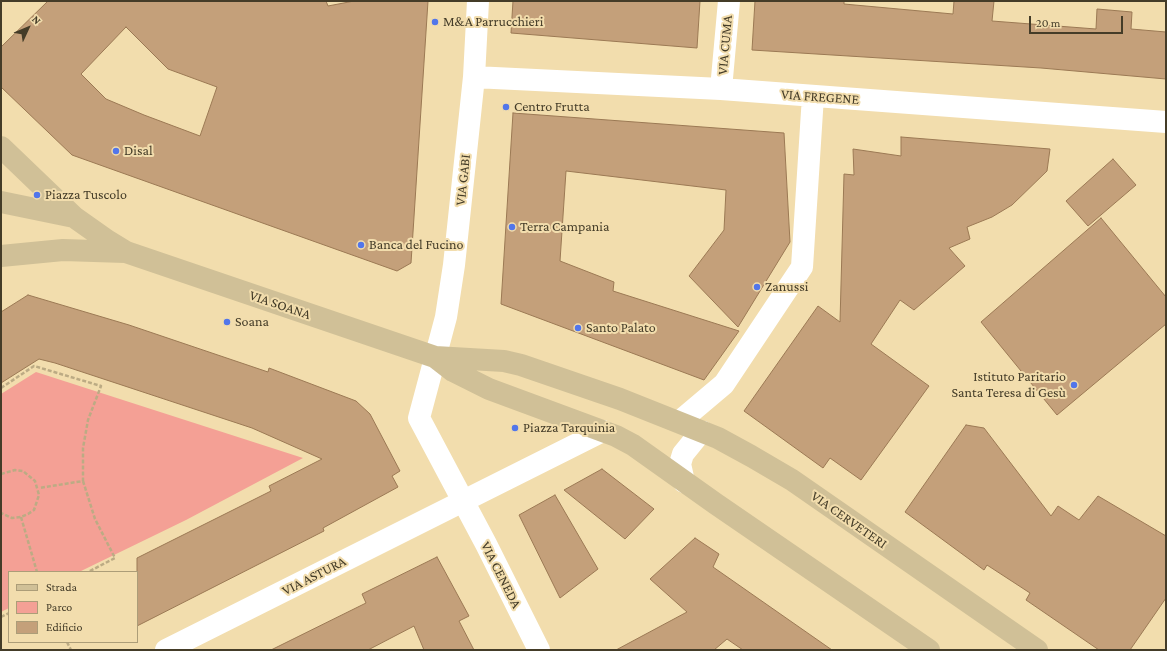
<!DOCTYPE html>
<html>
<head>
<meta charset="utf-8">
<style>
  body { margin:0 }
  #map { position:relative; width:1167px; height:651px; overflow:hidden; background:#f2ddad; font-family:"Crimson Pro",serif }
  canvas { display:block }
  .frame { position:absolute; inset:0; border:2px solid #443c28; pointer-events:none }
  .legend { position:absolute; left:8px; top:571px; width:130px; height:72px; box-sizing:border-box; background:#f2ddad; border:1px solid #ac9d78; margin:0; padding:5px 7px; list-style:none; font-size:12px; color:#443c28 }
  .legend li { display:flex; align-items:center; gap:8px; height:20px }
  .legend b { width:20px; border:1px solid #ac9d78 }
  .north { position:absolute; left:8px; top:8px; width:40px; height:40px; -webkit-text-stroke:3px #f2ddad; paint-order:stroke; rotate:46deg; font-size:11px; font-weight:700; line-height:16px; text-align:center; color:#443c28 }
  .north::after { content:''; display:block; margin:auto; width:14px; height:18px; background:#443c28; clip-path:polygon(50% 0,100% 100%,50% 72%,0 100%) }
  .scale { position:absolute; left:1029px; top:16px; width:94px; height:18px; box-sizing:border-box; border:2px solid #443c28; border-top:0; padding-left:5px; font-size:12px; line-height:14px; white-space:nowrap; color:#443c28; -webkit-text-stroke:3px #f2ddad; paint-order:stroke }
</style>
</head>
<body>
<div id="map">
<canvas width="1167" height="651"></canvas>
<div class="frame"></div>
<ul class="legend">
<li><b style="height:5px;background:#d0c097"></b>Strada</li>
<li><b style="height:11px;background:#f4a095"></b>Parco</li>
<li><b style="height:11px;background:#c4a07a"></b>Edificio</li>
</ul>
<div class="north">N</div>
<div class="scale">20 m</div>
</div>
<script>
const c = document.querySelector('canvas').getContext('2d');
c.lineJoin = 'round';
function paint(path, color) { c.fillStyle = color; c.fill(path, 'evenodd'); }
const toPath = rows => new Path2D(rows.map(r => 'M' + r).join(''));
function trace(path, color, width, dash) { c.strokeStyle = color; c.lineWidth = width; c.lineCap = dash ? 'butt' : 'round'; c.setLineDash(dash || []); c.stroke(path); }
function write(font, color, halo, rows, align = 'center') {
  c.font = font + ' "Crimson Pro",serif'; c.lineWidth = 4; c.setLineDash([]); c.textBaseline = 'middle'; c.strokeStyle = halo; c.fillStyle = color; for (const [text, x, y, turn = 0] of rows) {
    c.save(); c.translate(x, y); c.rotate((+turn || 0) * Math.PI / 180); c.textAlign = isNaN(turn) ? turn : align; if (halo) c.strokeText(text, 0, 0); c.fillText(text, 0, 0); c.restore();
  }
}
paint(toPath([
  [36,372,303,458,186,520,79,572,9,572,9,608,1,612,1,394]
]), '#f4a095');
const building = toPath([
  [48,1,326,1,328,6,354,1,428,1,411,263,397,271,72,155,1,87,1,47,48,1],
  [126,27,168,69,217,87,200,136,144,115,106,99,81,74,126,27],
  [513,1,700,1,697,48,511,33,513,1],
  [755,1,844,1,844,4,953,14,954,1,994,1,992,21,1096,29,1097,9,1132,12,1131,29,1166,32,1166,79,1041,68,752,50,755,1],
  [513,113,784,133,790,242,738,327,689,276,724,230,726,190,566,171,560,261,614,282,613,291,739,331,704,380,501,304,513,113],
  [901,137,1050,149,1047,171,1012,205,992,217,967,227,970,239,949,248,965,266,914,310,900,300,871,344,929,386,861,480,830,458,823,468,744,411,818,306,840,322,844,174,854,175,853,149,901,156,901,137],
  [1113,159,1136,185,1088,226,1066,201,1113,159],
  [1101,218,1166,297,1166,324,1057,415,981,322,1101,218],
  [28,295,129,325,268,372,269,368,356,401,370,414,400,471,392,476,398,487,323,528,324,531,137,626,137,558,271,491,269,486,322,459,252,428,55,363,39,359,1,383,1,312,28,295],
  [966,425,984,428,1051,516,1058,506,1079,520,1098,496,1166,536,1166,598,1130,650,1099,650,1026,600,1030,593,987,565,984,570,905,512,966,425],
  [602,469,654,509,625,539,564,490,602,469],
  [555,495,598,569,560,598,519,515,555,495],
  [695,538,719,554,713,567,832,650,743,650,727,639,714,650,616,650,687,612,650,579,695,538],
  [437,557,469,616,459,621,474,650,424,650,414,626,368,650,271,650,366,603,362,594,437,557]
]);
paint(building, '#c4a07a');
trace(building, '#9b7954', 1);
trace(toPath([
  [1,388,34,366,101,386,88,420,83,448,83,481,39,488],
  [1,474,15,470,23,471,35,481,39,495,34,510,28,514,21,517,12,518,1,513],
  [83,481,95,519,115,558,88,572],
  [21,517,37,572],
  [1,617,9,613],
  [67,642,71,650]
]), '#bcab84', 2.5, [4, 2]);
trace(toPath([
  [478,1,474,77,454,265,446,317,419,418,486,544,539,650],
  [474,77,721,89,1166,122],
  [721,89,729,1],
  [679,422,724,384,802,267,813,96],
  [684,482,680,464,683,454,696,438,703,432],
  [166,650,603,431]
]), '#fff', 22);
trace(toPath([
  [1,147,74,217,108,241,126,252,435,357,504,361,521,365,620,399,718,438,751,456,792,480,1037,650],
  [1,202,74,217],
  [1,256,63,250,125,252],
  [435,357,453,371,489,389,616,436,633,445,716,504,929,650]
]), '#d0c097', 22);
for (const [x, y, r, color] of [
  [435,22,4,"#5276ea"],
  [506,107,4,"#5276ea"],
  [116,151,4,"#5276ea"],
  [37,195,4,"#5276ea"],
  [512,227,4,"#5276ea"],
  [361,245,4,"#5276ea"],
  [757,287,4,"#5276ea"],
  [227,322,4,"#5276ea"],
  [578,328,4,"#5276ea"],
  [1074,385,4,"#5276ea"],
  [515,428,4,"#5276ea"]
]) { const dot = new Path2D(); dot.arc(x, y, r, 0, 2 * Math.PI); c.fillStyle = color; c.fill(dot); trace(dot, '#f2ddad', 1.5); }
write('14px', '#443c28', '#f2ddad', [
  ["M&A Parrucchieri",443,22],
  ["Centro Frutta",514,107],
  ["Disal",124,151],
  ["Piazza Tuscolo",45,195],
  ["Terra Campania",520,227],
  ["Banca del Fucino",369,245],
  ["Zanussi",765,287],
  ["Soana",235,322],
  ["Santo Palato",586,328],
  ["Istituto Paritario",1066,377,"right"],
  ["Santa Teresa di Gesù",1066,393,"right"],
  ["Piazza Tarquinia",523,428]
], 'left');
write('14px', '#443c28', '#f2ddad', [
  ["VIA CUMA",725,45,-85],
  ["VIA FREGENE",820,97,4],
  ["VIA GABI",463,180,-84],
  ["VIA SOANA",280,305,19],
  ["VIA CERVETERI",849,520,35],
  ["VIA CENEDA",501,575,63],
  ["VIA ASTURA",314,576,-27]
]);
</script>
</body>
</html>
